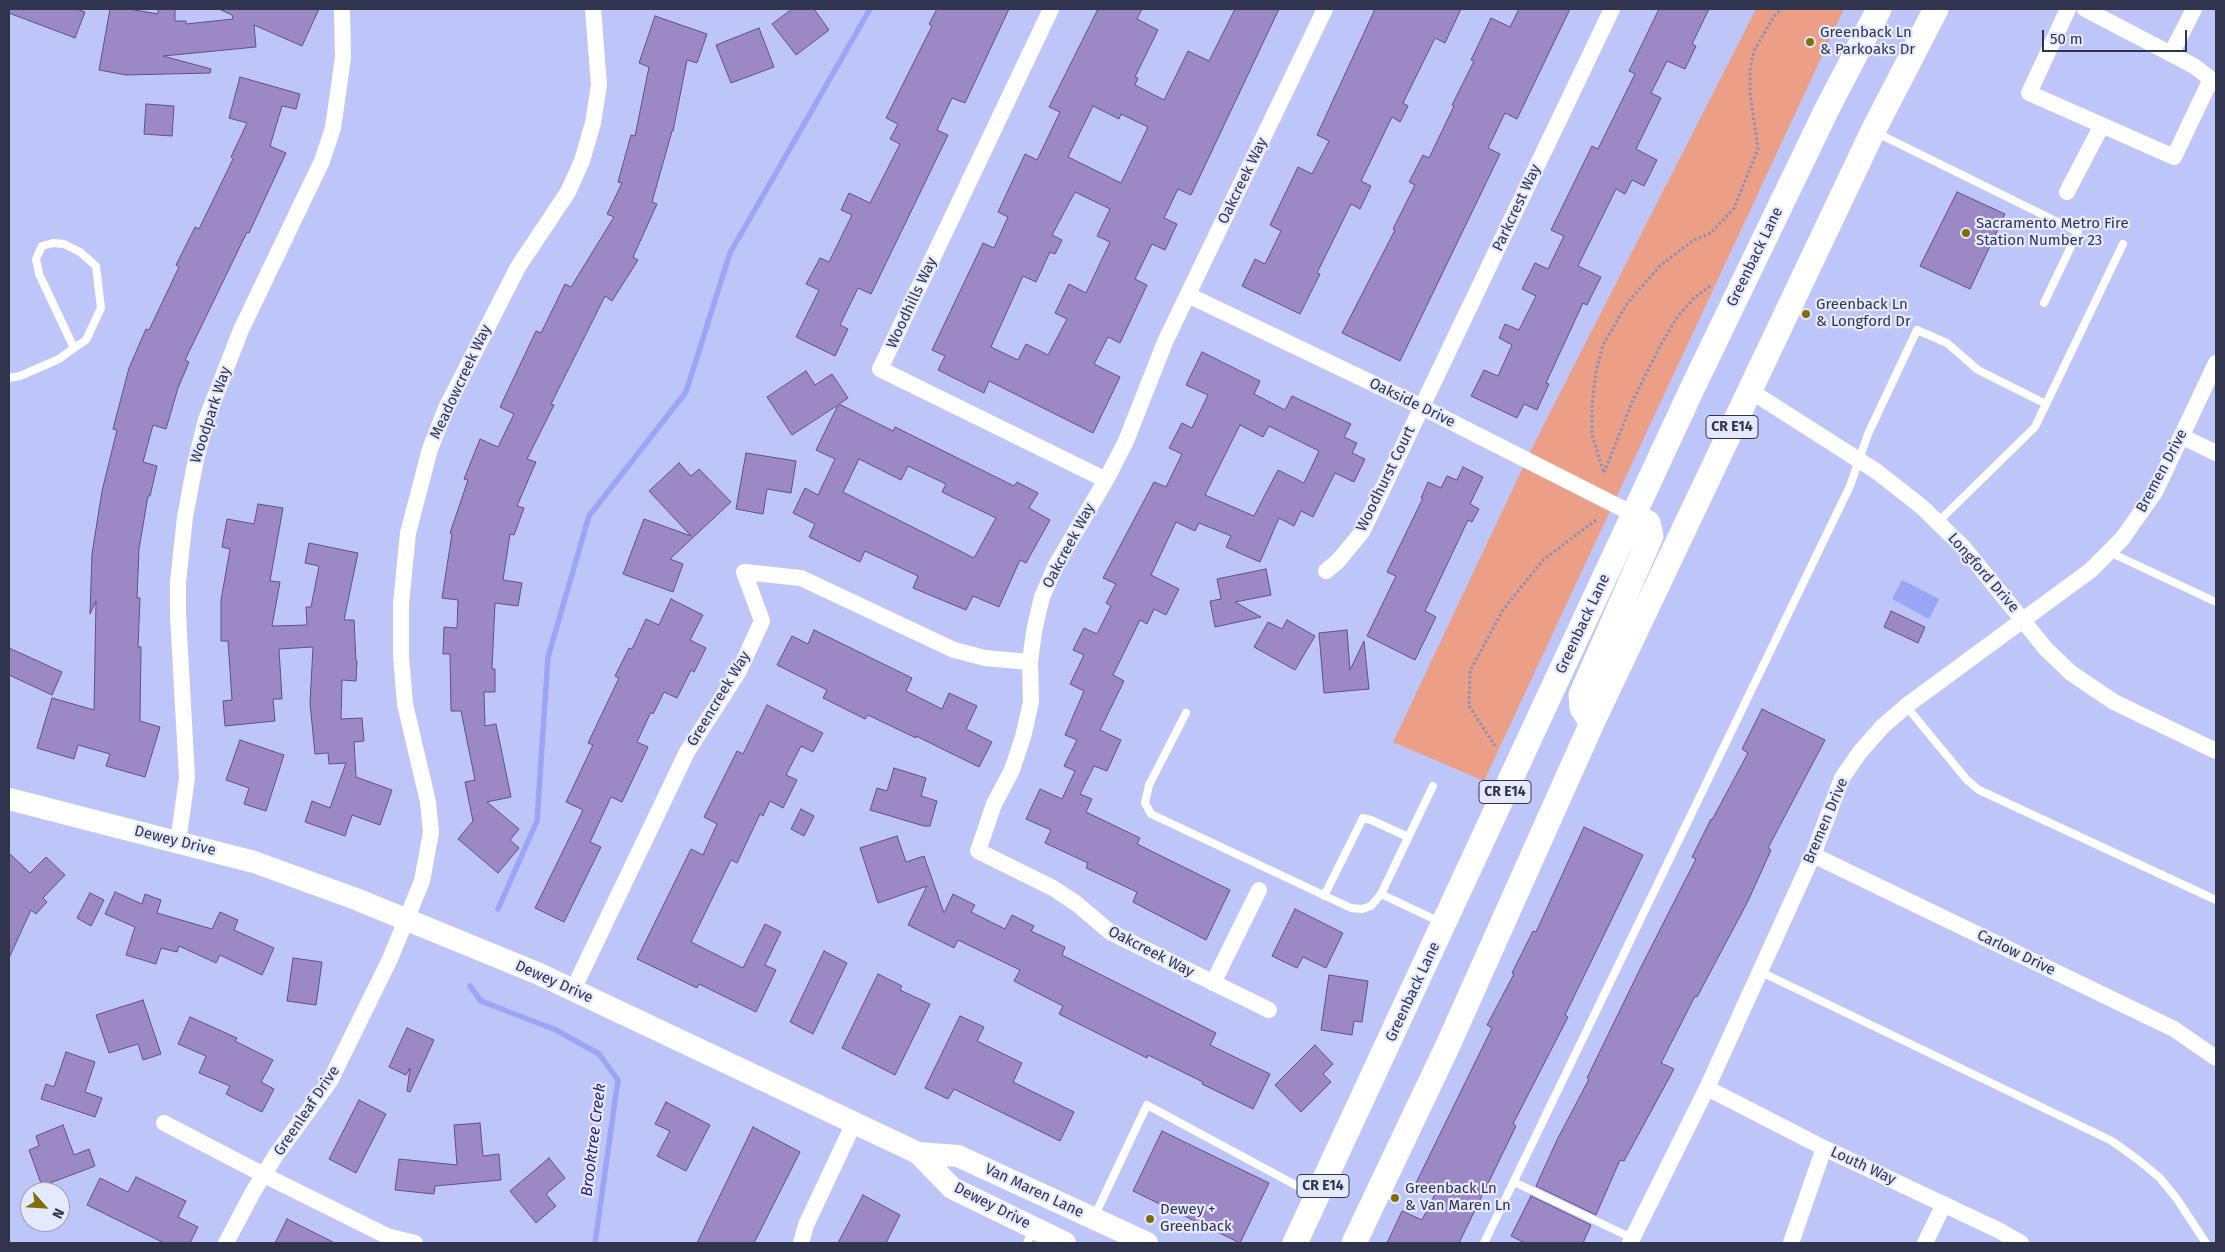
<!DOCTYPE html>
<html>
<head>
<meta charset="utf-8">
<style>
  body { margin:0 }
  #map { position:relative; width:2225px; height:1252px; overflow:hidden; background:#bec6f9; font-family:"Fira Sans",sans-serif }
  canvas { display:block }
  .frame { position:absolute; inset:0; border:10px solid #30344d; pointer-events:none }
  .north { position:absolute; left:20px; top:1182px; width:50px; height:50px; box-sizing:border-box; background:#e5e9fd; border:1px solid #9da1b7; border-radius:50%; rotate:116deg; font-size:14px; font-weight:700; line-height:20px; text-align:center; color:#30344d }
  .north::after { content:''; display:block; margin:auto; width:18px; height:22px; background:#806e0b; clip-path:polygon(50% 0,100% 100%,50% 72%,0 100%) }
  .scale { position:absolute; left:2042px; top:30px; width:145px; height:22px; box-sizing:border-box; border:2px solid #30344d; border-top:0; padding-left:6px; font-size:15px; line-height:18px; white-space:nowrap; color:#30344d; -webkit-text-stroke:4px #e5e9fd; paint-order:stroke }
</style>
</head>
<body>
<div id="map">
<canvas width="2225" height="1252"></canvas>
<div class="frame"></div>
<div class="north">N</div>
<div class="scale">50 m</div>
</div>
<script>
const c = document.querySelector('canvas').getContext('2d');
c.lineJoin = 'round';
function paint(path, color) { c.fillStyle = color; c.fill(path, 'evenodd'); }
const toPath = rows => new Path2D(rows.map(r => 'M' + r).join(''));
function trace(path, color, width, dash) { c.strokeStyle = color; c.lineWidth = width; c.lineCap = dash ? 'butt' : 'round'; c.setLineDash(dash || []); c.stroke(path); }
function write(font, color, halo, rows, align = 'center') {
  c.font = font + ' "Fira Sans",sans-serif'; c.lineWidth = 4.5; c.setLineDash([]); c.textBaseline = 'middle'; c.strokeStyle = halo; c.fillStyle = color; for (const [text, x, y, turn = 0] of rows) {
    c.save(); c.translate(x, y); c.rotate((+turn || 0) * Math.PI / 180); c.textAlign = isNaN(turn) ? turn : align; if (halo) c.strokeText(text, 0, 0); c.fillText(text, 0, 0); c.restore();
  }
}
paint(toPath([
  [1756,9,1844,9,1484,781,1393,742,1535,442]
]), '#ec9f87');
paint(toPath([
  [1902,580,1939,599,1929,619,1892,599]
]), '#9ba5f5');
trace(toPath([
  [498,909,537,821,548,657,589,516,686,392,730,253,870,9],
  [470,986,481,1001,556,1030,599,1054,618,1080,595,1243]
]), '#9ba5f5', 5.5);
const building = toPath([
  [9,9,76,9,85,12,75,38,9,13,9,9],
  [110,9,129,9,158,14,158,9,175,9,175,21,186,21,186,24,233,19,232,15,219,9,319,9,302,46,254,25,256,47,163,56,211,69,210,73,126,75,99,70,110,9],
  [792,9,814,9,829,30,796,55,772,24,792,9],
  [937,9,1009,9,965,103,952,98,937,130,948,135,871,294,858,288,840,325,848,329,835,356,796,337,819,290,806,284,820,258,829,262,852,215,841,210,849,193,870,203,900,144,890,139,898,124,886,118,932,26,929,24,937,9],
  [1098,9,1142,9,1137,19,1158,30,1135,77,1138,78,1135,85,1164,100,1188,51,1209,61,1235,9,1279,9,1191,195,1178,189,1164,218,1177,224,1165,250,1152,244,1135,279,1147,285,1120,343,1108,337,1094,364,1120,377,1093,433,989,381,984,393,938,370,945,356,932,350,983,243,994,248,1008,217,998,212,1025,154,1037,160,1060,112,1049,107,1098,9],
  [1093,106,1119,119,1121,114,1148,127,1121,183,1068,157,1093,106],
  [1075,192,1110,209,1097,236,1110,242,1086,293,1069,284,1055,313,1067,319,1048,355,1026,344,1018,360,991,347,1023,276,1036,282,1050,252,1055,254,1062,240,1052,235,1075,192],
  [1375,9,1461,9,1445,43,1435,38,1403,103,1408,106,1400,122,1392,117,1361,181,1371,186,1360,209,1351,204,1317,273,1320,274,1300,314,1242,286,1255,259,1265,264,1281,231,1270,225,1298,167,1312,174,1329,141,1317,135,1375,9],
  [1519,9,1570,9,1517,119,1505,113,1488,148,1500,154,1400,361,1342,333,1395,230,1393,229,1415,185,1409,182,1423,155,1429,158,1454,106,1452,105,1474,61,1471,60,1491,18,1510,27,1519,9],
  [1659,9,1709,9,1692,44,1696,46,1685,69,1667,61,1651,93,1661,98,1636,149,1657,160,1644,186,1632,180,1625,194,1616,189,1578,266,1601,277,1587,305,1583,303,1546,383,1549,384,1537,410,1524,404,1517,418,1471,396,1484,370,1498,376,1512,345,1499,338,1505,324,1519,330,1536,296,1522,289,1535,263,1548,269,1564,236,1551,230,1592,146,1598,149,1635,74,1629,71,1659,9],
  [655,16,707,34,697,63,687,60,673,131,672,131,652,202,657,204,633,257,638,260,612,301,605,296,551,404,554,405,527,459,536,462,517,506,524,508,514,535,510,534,503,580,522,583,518,606,495,603,492,669,495,669,495,692,484,692,485,726,496,724,511,797,487,802,519,829,510,840,519,848,498,873,458,839,473,821,465,782,475,780,461,711,451,711,450,654,443,654,444,627,457,628,458,600,442,598,452,534,450,533,468,480,464,479,480,439,498,447,514,414,500,407,536,331,541,333,565,284,571,287,614,217,607,214,622,183,618,182,631,135,635,136,649,67,639,63,655,16],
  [759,28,774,67,731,83,716,45,759,28],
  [240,77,300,94,296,109,282,106,270,146,286,153,249,233,247,232,185,360,189,362,178,388,166,429,153,425,143,462,157,466,150,496,148,496,139,549,137,598,140,598,138,647,141,647,140,721,160,727,145,777,106,766,110,754,78,745,74,759,37,748,52,698,94,710,96,601,90,614,92,554,102,491,117,430,113,429,129,368,146,329,149,330,179,267,176,265,195,227,199,229,233,159,231,157,247,123,229,118,240,77],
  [146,104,174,106,172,136,144,134,146,104],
  [1957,192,2005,214,1970,289,1920,266,1957,192],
  [1202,352,1260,381,1254,394,1285,410,1292,396,1351,424,1344,437,1357,443,1352,453,1365,459,1354,482,1335,473,1313,517,1301,511,1294,526,1279,518,1260,562,1226,547,1231,536,1199,523,1195,531,1176,522,1151,575,1179,589,1166,615,1154,609,1147,624,1140,620,1113,675,1124,681,1100,730,1121,740,1107,771,1094,766,1080,794,1092,799,1086,812,1140,838,1137,844,1230,890,1206,940,1133,902,1137,892,1086,868,1088,863,1045,843,1051,830,1026,819,1040,789,1062,799,1075,771,1064,766,1077,740,1065,735,1084,691,1070,684,1084,655,1073,650,1084,628,1097,634,1111,606,1106,603,1116,584,1103,578,1154,482,1166,487,1182,454,1169,448,1182,423,1192,428,1208,395,1186,385,1202,352],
  [1240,425,1263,437,1269,426,1319,451,1304,483,1278,470,1254,516,1205,495,1240,425],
  [806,371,815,385,832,374,848,398,839,404,893,431,895,427,1014,486,1017,482,1038,493,1029,508,1050,520,1026,563,1020,560,999,607,973,596,966,610,913,588,918,576,865,551,860,562,809,537,815,524,793,513,805,488,818,495,835,459,816,450,838,405,792,435,767,397,806,371],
  [859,459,901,480,908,466,946,484,942,492,996,518,974,558,843,492,859,459],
  [746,453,796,461,791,493,767,489,763,514,736,509,746,453],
  [679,463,691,476,699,469,731,502,670,559,683,564,673,592,623,574,644,519,691,536,649,491,679,463],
  [1463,467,1483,477,1470,504,1479,509,1472,522,1468,520,1425,611,1436,617,1415,660,1367,636,1396,576,1387,572,1423,498,1421,498,1428,482,1441,488,1447,476,1457,480,1463,467],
  [258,504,283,508,270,581,280,582,272,626,307,625,306,607,311,607,319,566,305,563,309,543,358,553,344,620,354,620,356,661,357,661,356,681,342,680,341,719,362,718,364,741,354,742,356,777,392,790,380,825,352,815,345,836,305,822,312,801,330,808,346,763,329,764,328,753,315,754,310,703,313,647,279,649,282,699,273,699,275,721,225,726,223,701,232,700,228,641,221,641,221,600,230,549,222,547,227,519,254,524,258,504],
  [1266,569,1271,595,1235,602,1261,617,1215,627,1210,601,1221,599,1217,579,1266,569],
  [671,599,703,615,690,640,706,648,694,672,691,670,677,698,664,692,653,714,651,712,637,742,648,747,622,802,611,797,590,842,601,847,564,922,535,908,583,810,566,802,593,745,588,743,619,678,615,676,629,648,632,649,646,619,659,625,671,599],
  [1891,611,1925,627,1918,643,1884,627,1891,611],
  [1287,620,1315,636,1295,670,1254,647,1268,622,1282,629,1287,620],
  [814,630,912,678,906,691,942,709,949,693,977,706,966,729,992,742,979,767,916,736,916,738,868,715,865,719,823,698,827,690,777,665,792,636,808,644,814,630],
  [1347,630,1350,670,1364,641,1369,689,1324,693,1319,633,1347,630],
  [9,648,62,672,52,695,9,675,9,648],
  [767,705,823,733,813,752,801,746,786,775,797,780,783,808,770,801,763,816,760,814,737,863,731,860,691,942,743,968,765,924,781,932,765,965,776,970,756,1012,699,984,697,988,637,959,691,849,703,855,717,824,704,817,737,751,743,754,767,705],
  [1762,709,1825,740,1768,848,1771,850,1748,901,1697,997,1695,996,1661,1063,1674,1069,1624,1161,1620,1160,1596,1215,1536,1186,1557,1140,1589,1079,1587,1078,1641,967,1696,859,1692,857,1711,819,1712,820,1748,753,1742,749,1762,709],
  [240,740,284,755,266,811,244,804,249,788,226,780,240,740],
  [894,768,926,778,921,796,937,801,930,826,924,826,870,810,877,788,887,791,894,768],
  [801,809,814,816,804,836,791,829,801,809],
  [1584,827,1643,855,1565,1015,1568,1017,1513,1124,1516,1126,1459,1243,1387,1243,1402,1211,1422,1220,1435,1194,1415,1185,1492,1028,1487,1025,1514,974,1512,973,1533,931,1536,932,1584,827],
  [897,836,906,862,924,856,944,913,953,894,975,905,971,912,1005,929,1012,915,1034,926,1031,931,1065,947,1062,955,1216,1033,1210,1045,1270,1074,1253,1109,1202,1084,1203,1082,1148,1055,1147,1058,1059,1014,1063,1006,1014,981,1020,970,958,940,954,948,908,925,927,886,878,903,860,848,897,836],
  [9,853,30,873,46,857,65,875,43,898,47,902,36,914,31,910,9,958,9,853],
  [115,892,142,904,145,894,161,900,157,913,212,929,220,912,238,920,234,930,274,948,262,975,220,955,216,963,179,946,177,952,161,948,156,964,126,955,135,927,105,914,115,892],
  [90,893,104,900,91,926,77,918,90,893],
  [1295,909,1343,933,1326,968,1303,957,1297,968,1272,956,1295,909],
  [824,951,847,963,813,1034,790,1022,824,951],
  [293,958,322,962,316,1005,287,1001,293,958],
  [878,974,902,986,900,990,930,1004,895,1075,842,1048,878,974],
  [1329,975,1368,981,1362,1022,1354,1021,1352,1035,1321,1030,1329,975],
  [143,1000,161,1054,143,1060,138,1044,109,1053,96,1015,143,1000],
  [960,1016,984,1027,977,1041,1022,1063,1013,1082,1074,1112,1060,1141,954,1089,948,1099,925,1088,960,1016],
  [190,1017,237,1038,235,1041,273,1060,261,1082,274,1089,262,1112,226,1094,230,1086,199,1073,206,1056,178,1044,190,1017],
  [407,1028,434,1040,410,1092,407,1091,410,1068,406,1075,389,1067,407,1028],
  [1315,1045,1333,1064,1323,1074,1331,1082,1301,1112,1275,1085,1315,1045],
  [66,1052,95,1062,85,1092,102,1098,95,1117,41,1099,46,1084,54,1087,66,1052],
  [359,1100,386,1114,356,1173,329,1159,359,1100],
  [666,1102,710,1125,686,1171,657,1156,670,1131,655,1124,666,1102],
  [480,1123,483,1156,499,1154,501,1180,435,1186,434,1194,395,1190,399,1159,457,1165,454,1125,480,1123],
  [63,1125,74,1155,89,1149,95,1166,42,1186,29,1150,39,1146,36,1136,63,1125],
  [753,1127,800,1152,754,1243,697,1243,753,1127],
  [1162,1131,1269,1183,1240,1243,1133,1191,1162,1131],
  [549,1158,565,1178,546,1194,556,1206,536,1223,510,1191,549,1158],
  [136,1177,186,1201,178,1217,198,1227,190,1243,164,1243,87,1205,100,1178,128,1192,136,1177],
  [863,1195,900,1215,886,1243,838,1243,863,1195],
  [1531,1196,1591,1225,1583,1243,1525,1243,1511,1236,1531,1196],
  [287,1219,335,1243,275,1243,287,1219]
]);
paint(building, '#9b88c5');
trace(building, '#614f87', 1);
trace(toPath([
  [1710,286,1694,298,1678,316,1660,346,1632,402,1604,473,1592,435,1592,404,1596,372,1603,345,1628,302,1661,265,1694,240,1711,233,1734,208,1758,149,1750,93,1750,70,1754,51,1774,16,1782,9],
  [1495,746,1469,706,1470,671,1503,610,1543,560,1596,520]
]), '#8a91ba', 3, [2.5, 2.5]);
trace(toPath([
  [1875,132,2078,232,2044,303],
  [53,243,64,244,80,252,96,266,101,308,86,340,74,348,39,274,36,259,42,246,53,243],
  [9,378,20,376,59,359,74,348],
  [1938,522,2035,427,2123,244],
  [2109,552,2216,602],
  [1906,706,1967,780,1979,790,2216,900],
  [1186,713,1149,785,1145,803,1151,814,1351,908,1362,909,1371,906,1381,894,1433,786],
  [1381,894,1440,922],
  [1324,896,1363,818,1371,820,1408,837],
  [1759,971,2112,1141,2137,1159,2160,1178,2177,1199,2206,1243],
  [1514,1182,1632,1238],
  [1094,1217,1147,1105,1314,1195],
  [1027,1243,1033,1229],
  [1484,1243,1850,486,1868,434,1917,330,1947,343,1978,370,2046,404]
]), '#fff', 8);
trace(toPath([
  [1051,9,880,369,1106,480],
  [2068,9,2029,93,2174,157,2211,79],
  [2085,9,2194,66,2216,83],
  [2171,54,2194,9],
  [2067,192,2102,125],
  [1188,295,1422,407,1633,514],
  [1749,390,1876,471,1922,507,1964,548,2046,649,2071,673,2114,702,2216,751],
  [2181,436,2216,453],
  [1326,571,1338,561,1362,532,1612,9],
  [178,842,187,778,178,614,178,582,185,517,195,464,206,420,241,330,322,161,333,128,343,58,342,9],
  [1813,855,2174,1029,2216,1058],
  [1213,983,1259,890],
  [573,990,687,752,739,671,762,621,744,572,801,578,954,650,985,658,1030,662],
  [1269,1010,1110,932,1077,904,1053,888,978,851,994,804,1012,770,1023,737,1031,702,1030,662,1034,631,1042,597,1056,565,1106,480,1126,441,1165,342,1325,9],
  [1707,1088,1824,1148,1998,1230,2021,1243],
  [164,1123,264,1175,387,1236,415,1243],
  [226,1243,253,1192,276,1155,330,1081,390,959,422,881,431,832,428,802,405,704,401,656,401,604,408,533,430,449,446,408,518,267,568,192,582,161,593,123,599,85,593,9],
  [801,1243,806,1225,854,1123],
  [1630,1243,1707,1088,1813,855,1842,778,1860,752,1882,727,1906,706,2091,570,2122,539,2155,492,2216,363],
  [1791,1243,1824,1148],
  [1925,1243,1944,1204]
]), '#fff', 16);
trace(toPath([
  [9,799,254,862,356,899,537,973,918,1153,952,1188,1065,1243],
  [918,1153,958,1156,1147,1243]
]), '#fff', 22);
trace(toPath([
  [1592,723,1582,708,1581,695,1651,536,1648,523,1633,514],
  [1295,1243,1692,389,1827,109,1879,9],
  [1354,1243,1449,1043,1592,723,1873,131,1936,9]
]), '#fff', 25);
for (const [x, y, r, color] of [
  [1810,42,5,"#806e0b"],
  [1966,233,5,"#806e0b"],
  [1806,314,5,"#806e0b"],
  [1395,1198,5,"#806e0b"],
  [1150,1219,5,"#806e0b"]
]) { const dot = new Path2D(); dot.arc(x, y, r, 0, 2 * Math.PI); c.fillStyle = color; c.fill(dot); trace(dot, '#e5e9fd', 2); }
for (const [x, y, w] of [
  [1732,427,52],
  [1505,792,52],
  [1323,1186,52]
]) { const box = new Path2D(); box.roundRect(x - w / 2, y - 11.5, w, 23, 4); c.fillStyle = '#e5e9fd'; c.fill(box); trace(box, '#30344d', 1); }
write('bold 14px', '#30344d', null, [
  ["CR E14",1732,427],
  ["CR E14",1505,792],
  ["CR E14",1323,1186]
]);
write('15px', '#30344d', '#e5e9fd', [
  ["Greenback Ln",1820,33],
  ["& Parkoaks Dr",1820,50],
  ["Sacramento Metro Fire",1976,224],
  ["Station Number 23",1976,241],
  ["Greenback Ln",1816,305],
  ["& Longford Dr",1816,322],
  ["Greenback Ln",1405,1189],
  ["& Van Maren Ln",1405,1206],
  ["Dewey +",1160,1210],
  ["Greenback",1160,1227]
], 'left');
write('15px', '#30344d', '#e5e9fd', [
  ["Oakcreek Way",1243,181,-64],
  ["Parkcrest Way",1517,208,-65],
  ["Greenback Lane",1755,257,-64],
  ["Woodhills Way",912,303,-65],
  ["Meadowcreek Way",461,382,-65],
  ["Oakside Drive",1412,403,26],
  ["Woodpark Way",211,415,-72],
  ["Bremen Drive",2162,471,-62],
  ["Woodhurst Court",1386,479,-64],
  ["Oakcreek Way",1069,546,-62],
  ["Longford Drive",1983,573,49],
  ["Greenback Lane",1583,624,-65],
  ["Greencreek Way",719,699,-59],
  ["Bremen Drive",1826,821,-67],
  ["Dewey Drive",175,841,14],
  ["Oakcreek Way",1151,952,27],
  ["Carlow Drive",2016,953,26],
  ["Dewey Drive",554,982,24],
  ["Greenback Lane",1413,992,-65],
  ["Greenleaf Drive",307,1111,-56],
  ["Louth Way",1863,1166,25],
  ["Van Maren Lane",1034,1191,25],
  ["Dewey Drive",992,1206,27]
]);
write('italic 16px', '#261e78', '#e5e9fd', [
  ["Brooktree Creek",594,1140,-83]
]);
</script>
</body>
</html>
